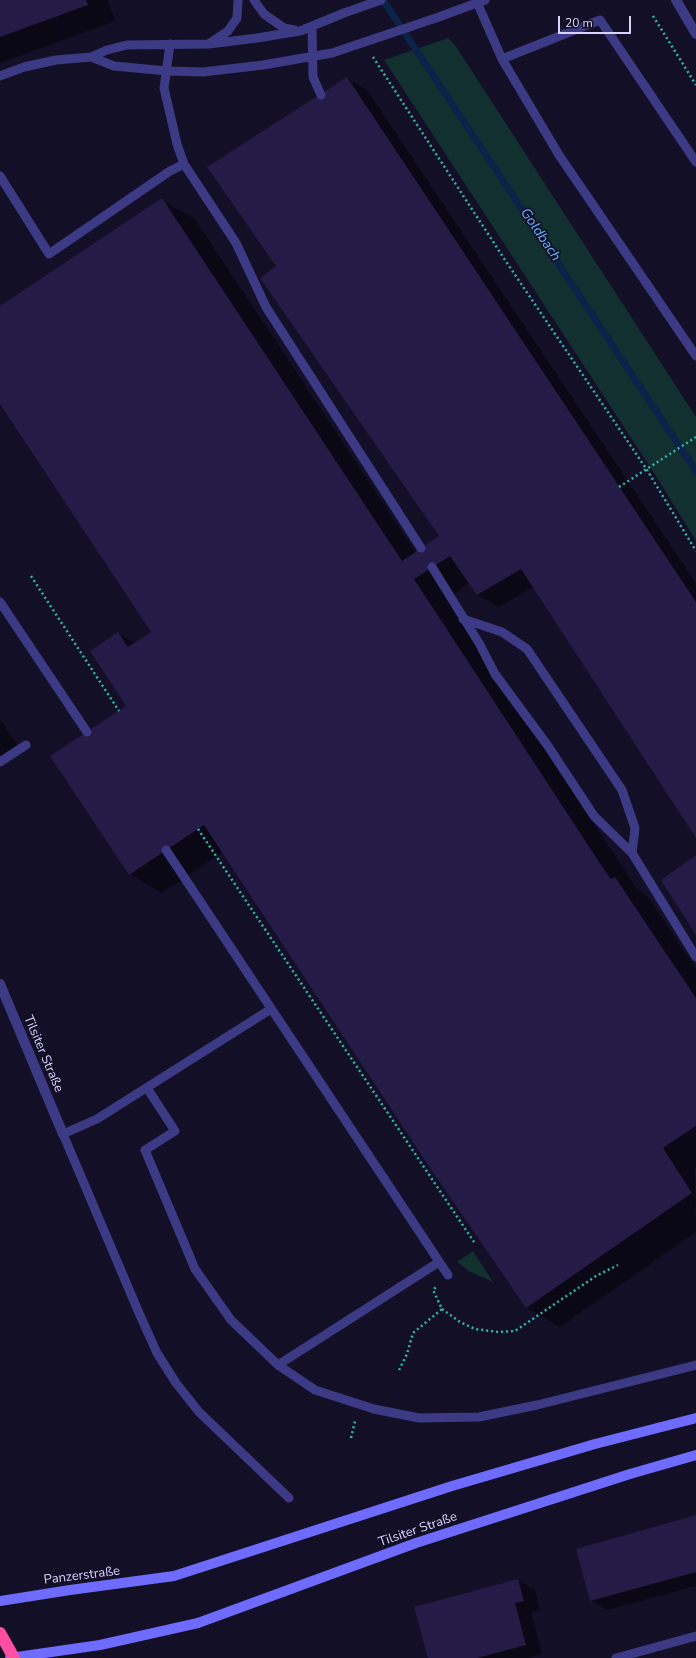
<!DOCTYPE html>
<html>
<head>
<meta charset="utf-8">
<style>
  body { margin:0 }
  #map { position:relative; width:696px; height:1658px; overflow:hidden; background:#130f26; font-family:"Nunito Sans",sans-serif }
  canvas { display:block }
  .scale { position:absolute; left:558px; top:16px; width:73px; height:18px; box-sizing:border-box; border:2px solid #d9d4ff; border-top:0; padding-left:5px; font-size:12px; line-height:14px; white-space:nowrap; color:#d9d4ff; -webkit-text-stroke:3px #130f26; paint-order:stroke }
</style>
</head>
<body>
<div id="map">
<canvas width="696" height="1658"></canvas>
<div class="scale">20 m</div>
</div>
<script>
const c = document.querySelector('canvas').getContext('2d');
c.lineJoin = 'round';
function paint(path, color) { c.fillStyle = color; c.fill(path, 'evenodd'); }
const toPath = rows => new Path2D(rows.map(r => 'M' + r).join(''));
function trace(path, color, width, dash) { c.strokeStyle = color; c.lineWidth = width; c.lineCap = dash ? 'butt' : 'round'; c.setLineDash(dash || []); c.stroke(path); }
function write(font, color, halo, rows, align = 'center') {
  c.font = font + ' "Nunito Sans",sans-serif'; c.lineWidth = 3.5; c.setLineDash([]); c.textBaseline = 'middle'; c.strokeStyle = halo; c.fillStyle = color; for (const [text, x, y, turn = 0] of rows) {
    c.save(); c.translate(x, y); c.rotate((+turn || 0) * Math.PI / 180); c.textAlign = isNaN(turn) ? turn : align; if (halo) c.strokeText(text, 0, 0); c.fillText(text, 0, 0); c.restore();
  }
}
paint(toPath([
  [448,38,455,45,696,417,696,541,656,476,384,60],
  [473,1251,493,1282,469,1271,457,1262]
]), '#12302f');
paint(toPath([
  [0,0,108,0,115,21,0,63],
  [347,78,368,91,696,583,696,836,533,587,499,607,478,595,469,583,447,599,636,888,639,891,648,897,696,969,696,1167,695,1168,696,1232,560,1327,527,1308,223,852,162,893,130,874,128,706,118,633,136,644,152,632,0,403,0,307,162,200,195,219,416,553,440,536,277,266],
  [0,719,21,750,0,764],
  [696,1516,696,1586,607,1610,591,1600],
  [518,1580,535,1590,540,1610,531,1612,542,1654,528,1658,429,1658]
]), '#0007');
trace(toPath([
  [383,0,696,471]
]), '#0c2248', 7);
paint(toPath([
  [0,0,86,0,88,5,0,37],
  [347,77,696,602,696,838,521,569,477,595,450,556,414,579,603,868,611,879,615,877,696,998,696,1126,663,1148,692,1193,526,1308,430,1168,204,825,129,875,50,756,126,706,90,651,118,632,128,647,151,632,0,404,0,306,162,198,402,561,439,536,260,278,276,266,207,167],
  [696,855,696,935,661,880],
  [696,1515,696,1572,590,1601,576,1549],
  [518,1579,524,1601,515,1603,526,1645,477,1658,428,1658,414,1607]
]), '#241b47');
trace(toPath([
  [653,16,696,85],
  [373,57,505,260,647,470,696,551],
  [619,487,696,437],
  [31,576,119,711],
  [198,829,474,1242],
  [442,1309,460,1322,475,1329,499,1332,515,1331,596,1276,618,1265],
  [399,1370,407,1354,413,1333,442,1309,433,1290,436,1287],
  [351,1438,355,1421]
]), '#2fb8b0', 2.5, [2, 3]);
trace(toPath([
  [254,0,264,14,284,28,295,30],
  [476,0,502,59,559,155,696,356],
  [312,27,313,77,321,95],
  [210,43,228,31,237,18,238,0],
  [170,44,164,88,177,144,184,164,236,243,266,307,421,548],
  [91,57,114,66,167,71,203,72,263,65,332,53,436,18,485,0],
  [502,59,600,20,696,162],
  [0,76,24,67,56,60,91,57,107,50,127,45,209,44,257,38,300,31,344,13,381,0],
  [0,176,49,254,170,171,184,164],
  [432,567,479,643,495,674,548,746,594,816,632,853,696,957],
  [0,602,87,732],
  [463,619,502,632,527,649,622,790,635,828,632,853],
  [0,762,26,745],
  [166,850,448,1275],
  [271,1009,97,1119,63,1134,139,1313,157,1353,176,1383,199,1412,289,1498],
  [147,1088,175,1131,145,1150,195,1269,231,1320,278,1365,315,1390,374,1409,419,1418,479,1417,537,1405,696,1365],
  [278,1365,439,1262],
  [616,1658,696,1636]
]), '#3d3a85', 9);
trace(toPath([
  [0,984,63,1134]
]), '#3d3a85', 10);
trace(toPath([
  [676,0,696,34]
]), '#3d3a85', 10);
trace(toPath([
  [0,1601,70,1590,174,1576,452,1486,595,1444,696,1418],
  [10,1658,100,1645,198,1623,416,1543,630,1474,696,1455]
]), '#6f6bff', 10);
trace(toPath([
  [0,1633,14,1658]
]), '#ff4fa3', 12);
write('13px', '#d9d4ff', '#130f26', [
  ["Tilsiter Straße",43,1054,67],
  ["Tilsiter Straße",418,1530,-19],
  ["Panzerstraße",82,1576,-7]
]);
write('italic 14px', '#62b6ff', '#130f26', [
  ["Goldbach",540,235,56]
]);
</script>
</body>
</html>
